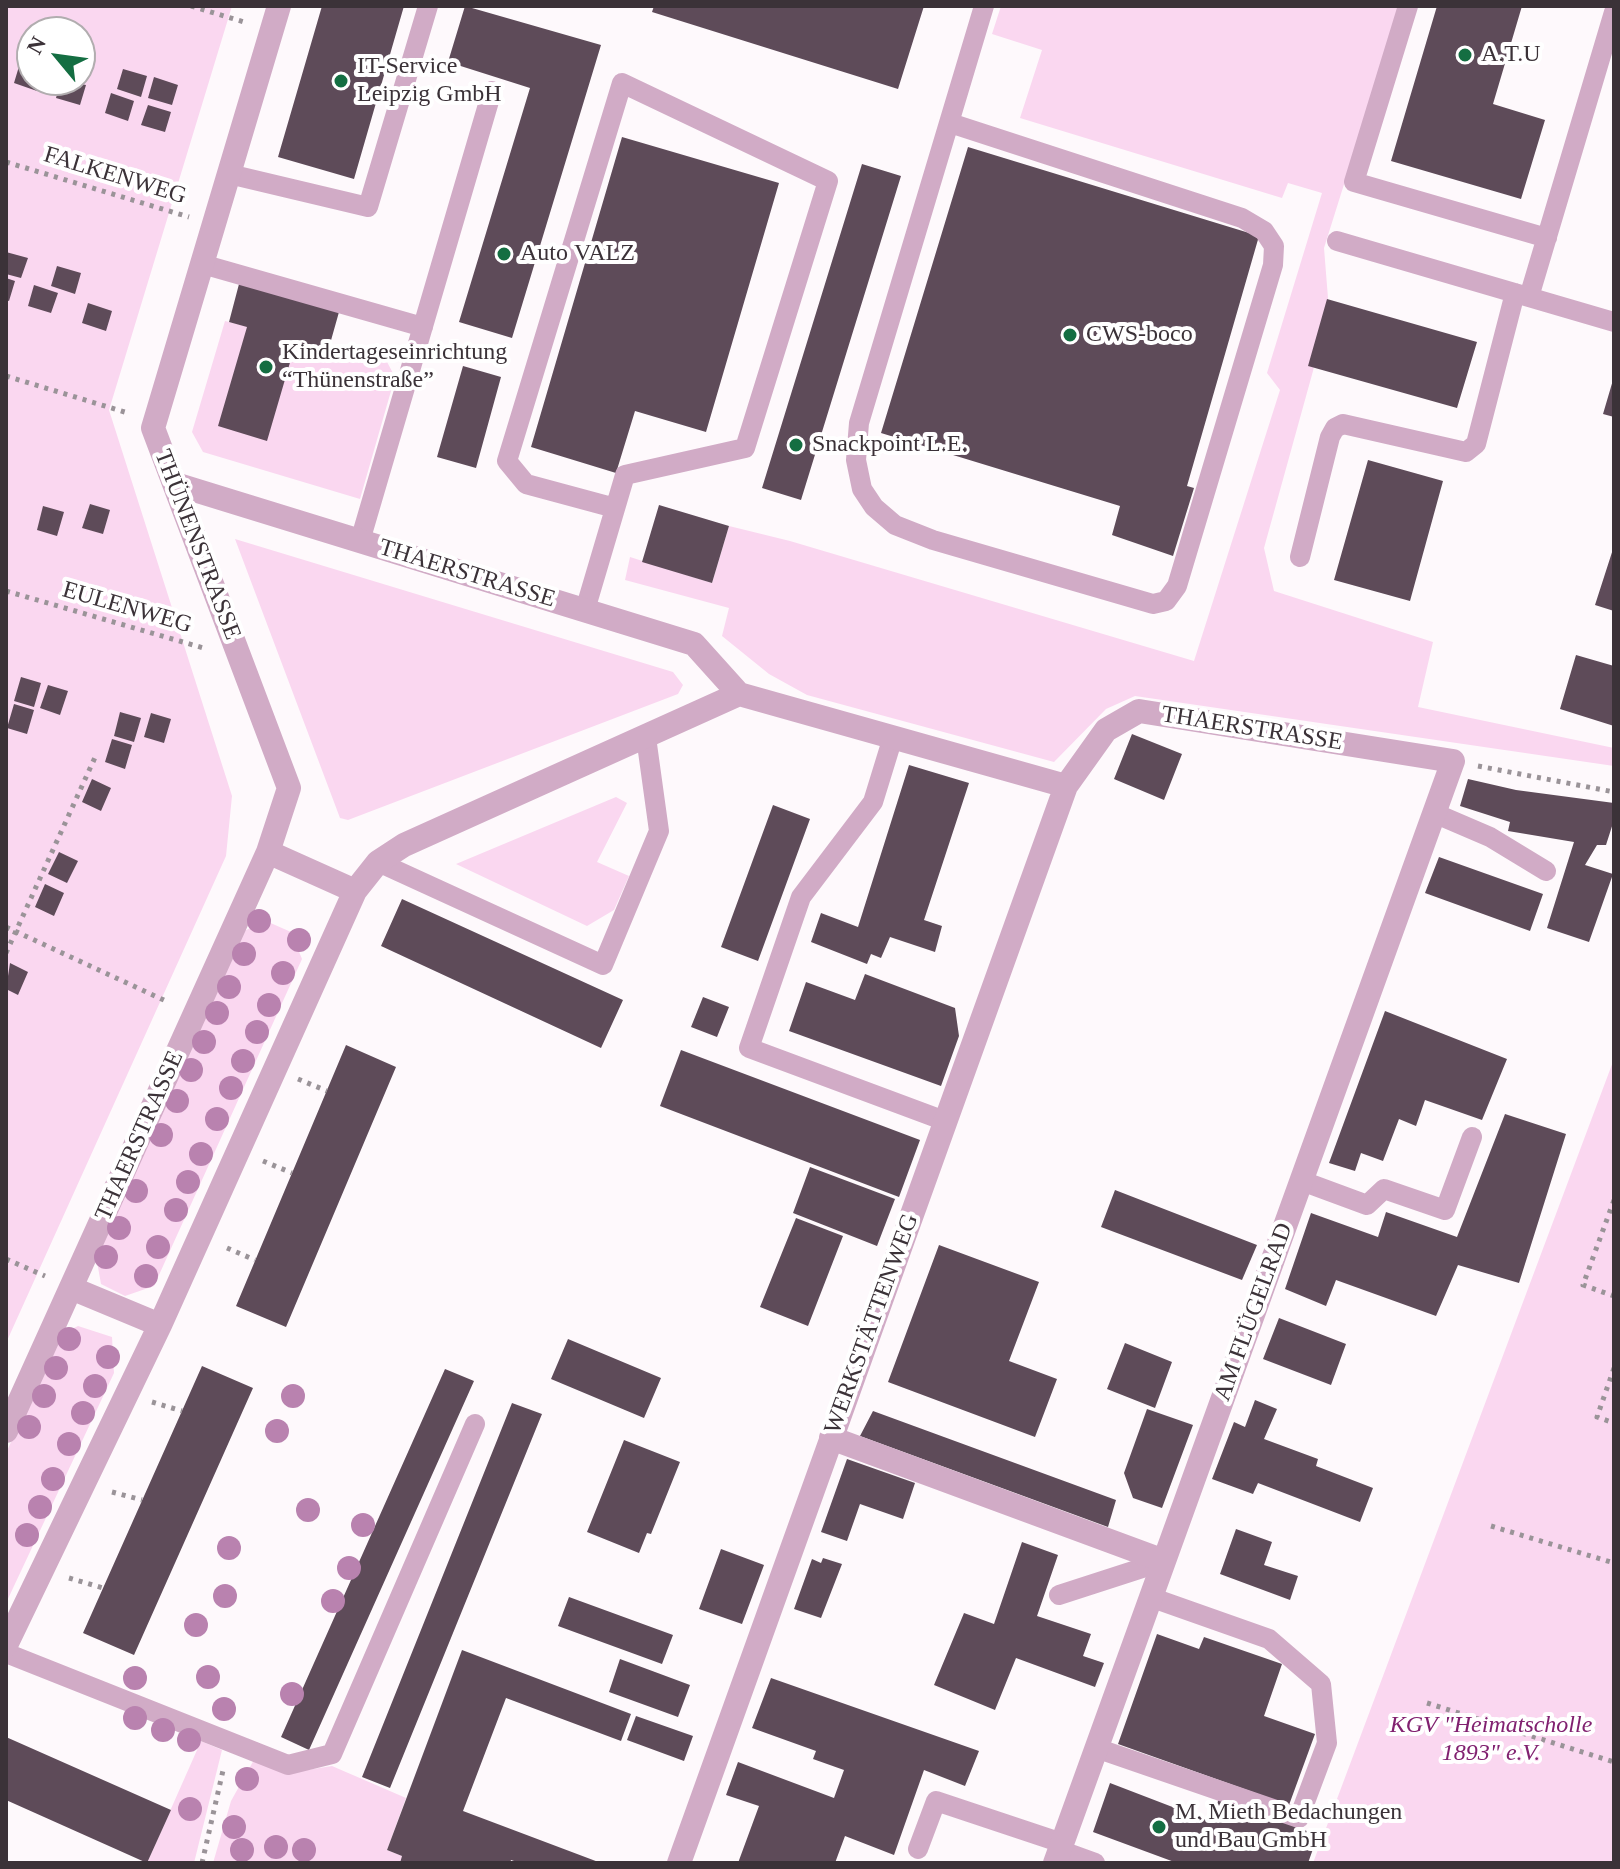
<!DOCTYPE html>
<html>
<head>
<meta charset="utf-8">
<style>
  body { margin:0 }
  #map { position:relative; width:1620px; height:1869px; overflow:hidden; background:#fef9fc; font-family:Georgia,serif }
  canvas { display:block }
  .frame { position:absolute; inset:0; border:8px solid #3b3238; pointer-events:none }
  .north { position:absolute; left:16px; top:16px; width:80px; height:80px; box-sizing:border-box; background:#fff; border:2px solid #b1adaf; border-radius:50%; rotate:299deg; font-size:22px; font-weight:700; line-height:32px; text-align:center; color:#3b3238 }
  .north::after { content:''; display:block; margin:auto; width:28px; height:36px; background:#146e42; clip-path:polygon(50% 0,100% 100%,50% 72%,0 100%) }
</style>
</head>
<body>
<div id="map">
<canvas width="1620" height="1869"></canvas>
<div class="frame"></div>
<div class="north">N</div>
</div>
<script>
const c = document.querySelector('canvas').getContext('2d');
c.lineJoin = 'round';
function paint(path, color) { c.fillStyle = color; c.fill(path, 'evenodd'); }
const toPath = rows => new Path2D(rows.map(r => 'M' + r).join(''));
function trace(path, color, width, dash) { c.strokeStyle = color; c.lineWidth = width; c.lineCap = dash ? 'butt' : 'round'; c.setLineDash(dash || []); c.stroke(path); }
function write(font, color, halo, rows, align = 'center') {
  c.font = font + ' Georgia,serif'; c.lineWidth = 8; c.setLineDash([]); c.textBaseline = 'middle'; c.strokeStyle = halo; c.fillStyle = color; for (const [text, x, y, turn = 0] of rows) {
    c.save(); c.translate(x, y); c.rotate((+turn || 0) * Math.PI / 180); c.textAlign = isNaN(turn) ? turn : align; if (halo) c.strokeText(text, 0, 0); c.fillText(text, 0, 0); c.restore();
  }
}
paint(toPath([
  [6,6,232,6,109,410,232,796,226,856,6,1343],
  [32,32,80,32,80,80,32,80],
  [1001,6,1400,6,1324,248,1328,298,1313,371,1264,548,1274,591,1433,642,1418,707,1614,748,1614,766,1135,696,1106,709,1054,762,807,695,769,674,722,636,729,608,625,580,630,557,712,583,729,526,790,541,1194,661,1280,390,1267,373,1322,193,1288,183,1282,198,1020,118,1042,50,992,34],
  [225,321,386,360,395,377,360,499,203,452,192,432],
  [235,539,673,672,683,685,678,694,348,820,340,818],
  [616,797,627,803,597,862,629,876,614,910,587,926,456,864],
  [266,921,291,932,302,959,154,1286,125,1296,101,1284,96,1256,244,931],
  [1614,1059,1614,1863,1313,1863],
  [78,1326,112,1337,114,1373,6,1603,6,1453,60,1335],
  [201,1741,222,1750,194,1863,147,1863],
  [255,1758,288,1773,332,1766,406,1798,387,1850,402,1856,400,1863,213,1863,231,1801]
]), '#fad7f0');
paint(toPath([
  [322,6,404,6,354,179,278,157],
  [465,6,601,45,512,338,459,322,530,88,448,62],
  [654,6,924,6,898,89,652,12],
  [1437,6,1522,6,1493,104,1545,120,1521,199,1391,161],
  [20,63,32,67,32,80,40,80,37,91,14,83],
  [123,69,147,76,141,97,117,89],
  [154,77,178,85,172,105,148,98],
  [61,80,86,85,80,105,56,98],
  [111,93,134,101,128,121,105,113],
  [148,105,171,112,165,132,141,125],
  [622,137,779,183,706,432,635,411,616,473,531,447],
  [968,147,1259,236,1187,486,1194,488,1173,556,1112,535,1120,506,881,433],
  [862,164,901,176,801,500,762,488],
  [6,252,28,258,21,278,6,274],
  [57,266,81,273,75,294,51,286],
  [6,278,15,281,9,301,6,300],
  [239,284,339,312,328,351,296,342,267,441,218,426,247,327,229,322],
  [34,285,58,293,51,313,28,306],
  [1327,299,1477,342,1457,408,1308,366],
  [88,303,112,311,106,331,82,323],
  [463,366,501,377,476,468,437,457],
  [1613,380,1614,380,1614,417,1603,414],
  [1368,460,1443,481,1410,601,1334,580],
  [90,504,110,510,103,534,82,528],
  [659,505,729,526,712,583,642,562],
  [43,506,64,512,57,536,37,530],
  [1614,546,1614,611,1595,605],
  [1576,655,1614,666,1614,726,1560,709],
  [21,677,41,683,34,707,14,701],
  [48,685,68,691,60,715,40,708],
  [14,704,34,710,27,734,7,728],
  [120,712,141,718,134,742,114,736],
  [151,713,171,719,164,743,144,737],
  [1132,734,1182,754,1164,800,1114,779],
  [112,739,132,745,125,769,105,762],
  [909,765,969,783,924,920,942,926,935,952,890,937,881,958,871,954,867,964,811,942,821,913,858,927],
  [92,779,111,788,101,811,82,802],
  [1468,779,1516,790,1614,803,1614,820,1606,845,1597,845,1585,865,1613,874,1589,942,1547,928,1574,842,1508,831,1510,822,1460,806],
  [773,805,810,819,758,961,721,947],
  [59,852,78,861,67,883,48,874],
  [1439,857,1543,894,1530,931,1425,893],
  [45,884,64,893,54,916,35,907],
  [402,899,623,1000,601,1048,381,946],
  [10,963,28,972,18,995,6,989],
  [865,974,955,1008,959,1036,941,1086,789,1031,806,982,855,1000],
  [703,997,729,1007,717,1037,691,1027],
  [1385,1011,1507,1059,1482,1120,1425,1100,1416,1126,1399,1119,1383,1161,1361,1153,1355,1171,1329,1163],
  [346,1045,396,1067,286,1327,236,1306],
  [681,1050,920,1140,899,1197,660,1106],
  [1505,1114,1566,1134,1519,1283,1458,1265,1436,1316,1336,1280,1326,1306,1285,1289,1311,1213,1378,1237,1386,1212,1457,1237],
  [810,1167,895,1199,877,1246,793,1213],
  [1115,1190,1257,1245,1242,1280,1101,1227],
  [796,1218,843,1236,808,1326,760,1307],
  [939,1245,1039,1282,1009,1361,1057,1379,1035,1437,888,1382],
  [1279,1318,1346,1344,1331,1385,1263,1359],
  [568,1339,661,1378,644,1418,551,1379],
  [1125,1343,1172,1362,1155,1408,1107,1389],
  [202,1366,253,1388,134,1655,83,1633],
  [445,1369,474,1381,309,1750,281,1737],
  [1255,1400,1277,1409,1264,1439,1318,1459,1316,1466,1373,1488,1360,1522,1258,1483,1253,1494,1212,1479,1234,1422,1245,1427],
  [512,1403,542,1414,390,1788,362,1777],
  [1147,1409,1193,1425,1162,1508,1133,1498,1124,1473],
  [873,1411,1116,1500,1108,1527,860,1436],
  [624,1440,680,1462,651,1534,647,1533,639,1553,587,1532],
  [847,1459,915,1483,903,1519,860,1504,847,1541,821,1532],
  [1236,1529,1272,1542,1264,1565,1298,1576,1290,1600,1220,1574],
  [1022,1542,1058,1555,1037,1616,1091,1634,1083,1656,1104,1663,1095,1687,1016,1658,995,1710,934,1685,964,1613,994,1624],
  [721,1549,764,1565,742,1624,699,1609],
  [823,1558,842,1564,821,1618,794,1609,812,1559,821,1563],
  [569,1597,673,1635,662,1664,558,1626],
  [1157,1634,1199,1649,1204,1637,1282,1664,1264,1716,1315,1734,1289,1805,1118,1744],
  [462,1650,631,1714,621,1741,506,1698,463,1811,601,1863,520,1863,511,1860,510,1863,400,1863,402,1856,387,1850],
  [620,1659,690,1685,678,1717,609,1692],
  [771,1678,979,1751,965,1786,924,1770,894,1855,845,1836,835,1863,738,1863,759,1806,726,1795,738,1762,834,1798,844,1770,813,1759,816,1751,752,1728],
  [636,1716,693,1736,684,1761,627,1740],
  [6,1737,171,1810,147,1863,6,1800],
  [1110,1783,1209,1821,1219,1799,1318,1835,1308,1863,1177,1863,1093,1832]
]), '#5e4b59');
trace(toPath([
  [191,6,244,22],
  [6,162,189,217],
  [6,376,128,413],
  [6,591,207,649],
  [1478,766,1614,792],
  [6,927,168,1002],
  [6,953,97,753],
  [298,1079,327,1091],
  [263,1161,292,1173],
  [1614,1200,1583,1285,1614,1296],
  [227,1248,255,1260],
  [6,1259,45,1276],
  [1614,1368,1597,1417,1614,1423],
  [152,1402,182,1411],
  [112,1492,142,1500],
  [1491,1526,1614,1563],
  [69,1578,103,1588],
  [1427,1703,1614,1762],
  [202,1863,224,1766]
]), '#9a9398', 5, [4, 6]);
trace(toPath([
  [1408,6,1354,182,1547,238],
  [950,123,1242,218,1264,231,1274,246,1273,265,1177,586,1166,601,1153,604,933,540,895,525,874,507,862,489,856,460,859,423,984,6],
  [229,174,368,207,428,6],
  [1337,241,1614,322],
  [202,264,423,327],
  [1529,297,1614,12],
  [360,541,492,91],
  [1300,557,1330,437,1335,428,1343,424,1466,452,1476,444,1515,293],
  [585,610,625,475,745,448,828,181,622,83,507,461,526,484,615,508],
  [893,737,873,802,801,897,749,1048,945,1121],
  [1434,813,1490,837,1546,871],
  [378,862,603,965,659,831,646,737],
  [1302,1181,1367,1205,1384,1189,1445,1210,1472,1137],
  [1059,1595,1164,1561],
  [6,1653,288,1765,332,1754,475,1424],
  [1096,1748,1299,1818,1327,1743,1321,1684,1269,1639,1150,1597],
  [918,1849,936,1801,1062,1843],
  [1059,1850,1095,1863]
]), '#d1abc6', 20);
trace(toPath([
  [175,484,694,644,739,694],
  [268,852,355,891],
  [71,1288,160,1325],
  [6,1431,268,852,289,788,153,428,279,6],
  [831,1438,1164,1561],
  [6,1645,160,1325,355,891,378,862,404,845,739,694,1066,786],
  [679,1863,1066,786,1106,730,1139,711,1453,761,1055,1863]
]), '#d1abc6', 24);
c.fillStyle = '#b982af';
for (const [x, y] of [
  [259,921],
  [299,940],
  [244,954],
  [283,973],
  [229,987],
  [269,1005],
  [217,1013],
  [257,1032],
  [204,1042],
  [243,1061],
  [191,1070],
  [231,1088],
  [177,1101],
  [217,1119],
  [161,1135],
  [201,1154],
  [188,1182],
  [136,1191],
  [176,1210],
  [119,1228],
  [158,1247],
  [106,1257],
  [146,1276],
  [69,1339],
  [108,1357],
  [56,1368],
  [95,1386],
  [44,1396],
  [293,1396],
  [83,1413],
  [29,1427],
  [277,1431],
  [69,1444],
  [53,1479],
  [40,1507],
  [308,1510],
  [363,1525],
  [27,1535],
  [229,1548],
  [349,1568],
  [225,1596],
  [333,1601],
  [196,1625],
  [208,1677],
  [135,1678],
  [292,1694],
  [224,1709],
  [135,1718],
  [163,1730],
  [189,1740],
  [247,1779],
  [190,1809],
  [234,1827],
  [276,1847],
  [242,1850],
  [304,1850]
]) { c.beginPath(); c.arc(x, y, 12, 0, 2 * Math.PI); c.fill(); }
for (const [x, y, r, color] of [
  [1465,55,8,"#146e42"],
  [341,81,8,"#146e42"],
  [504,254,8,"#146e42"],
  [1070,335,8,"#146e42"],
  [266,367,8,"#146e42"],
  [796,445,8,"#146e42"],
  [1159,1827,8,"#146e42"]
]) { const dot = new Path2D(); dot.arc(x, y, r, 0, 2 * Math.PI); c.fillStyle = color; c.fill(dot); trace(dot, '#fff', 3); }
write('24px', '#3b3238', '#fff', [
  ["A.T.U",1481,55],
  ["IT-Service",357,67],
  ["Leipzig GmbH",357,95],
  ["Auto VALZ",520,254],
  ["CWS-boco",1086,335],
  ["Kindertageseinrichtung",282,353],
  ["“Thünenstraße”",282,381],
  ["Snackpoint L.E.",812,445],
  ["M. Mieth Bedachungen",1175,1813],
  ["und Bau GmbH",1175,1841]
], 'left');
write('24px', '#3b3238', '#fff', [
  ["FALKENWEG",115,176,17],
  ["THÜNENSTRASSE",197,545,69],
  ["THAERSTRASSE",467,574,17],
  ["EULENWEG",127,608,16],
  ["THAERSTRASSE",1252,729,9],
  ["THAERSTRASSE",140,1136,-66],
  ["AM FLÜGELRAD",1254,1312,-70],
  ["WERKSTÄTTENWEG",872,1324,-70]
]);
write('italic 24px', '#812170', '#fff', [
  ["KGV \"Heimatscholle",1491,1726],
  ["1893\" e.V.",1491,1754]
]);
</script>
</body>
</html>
